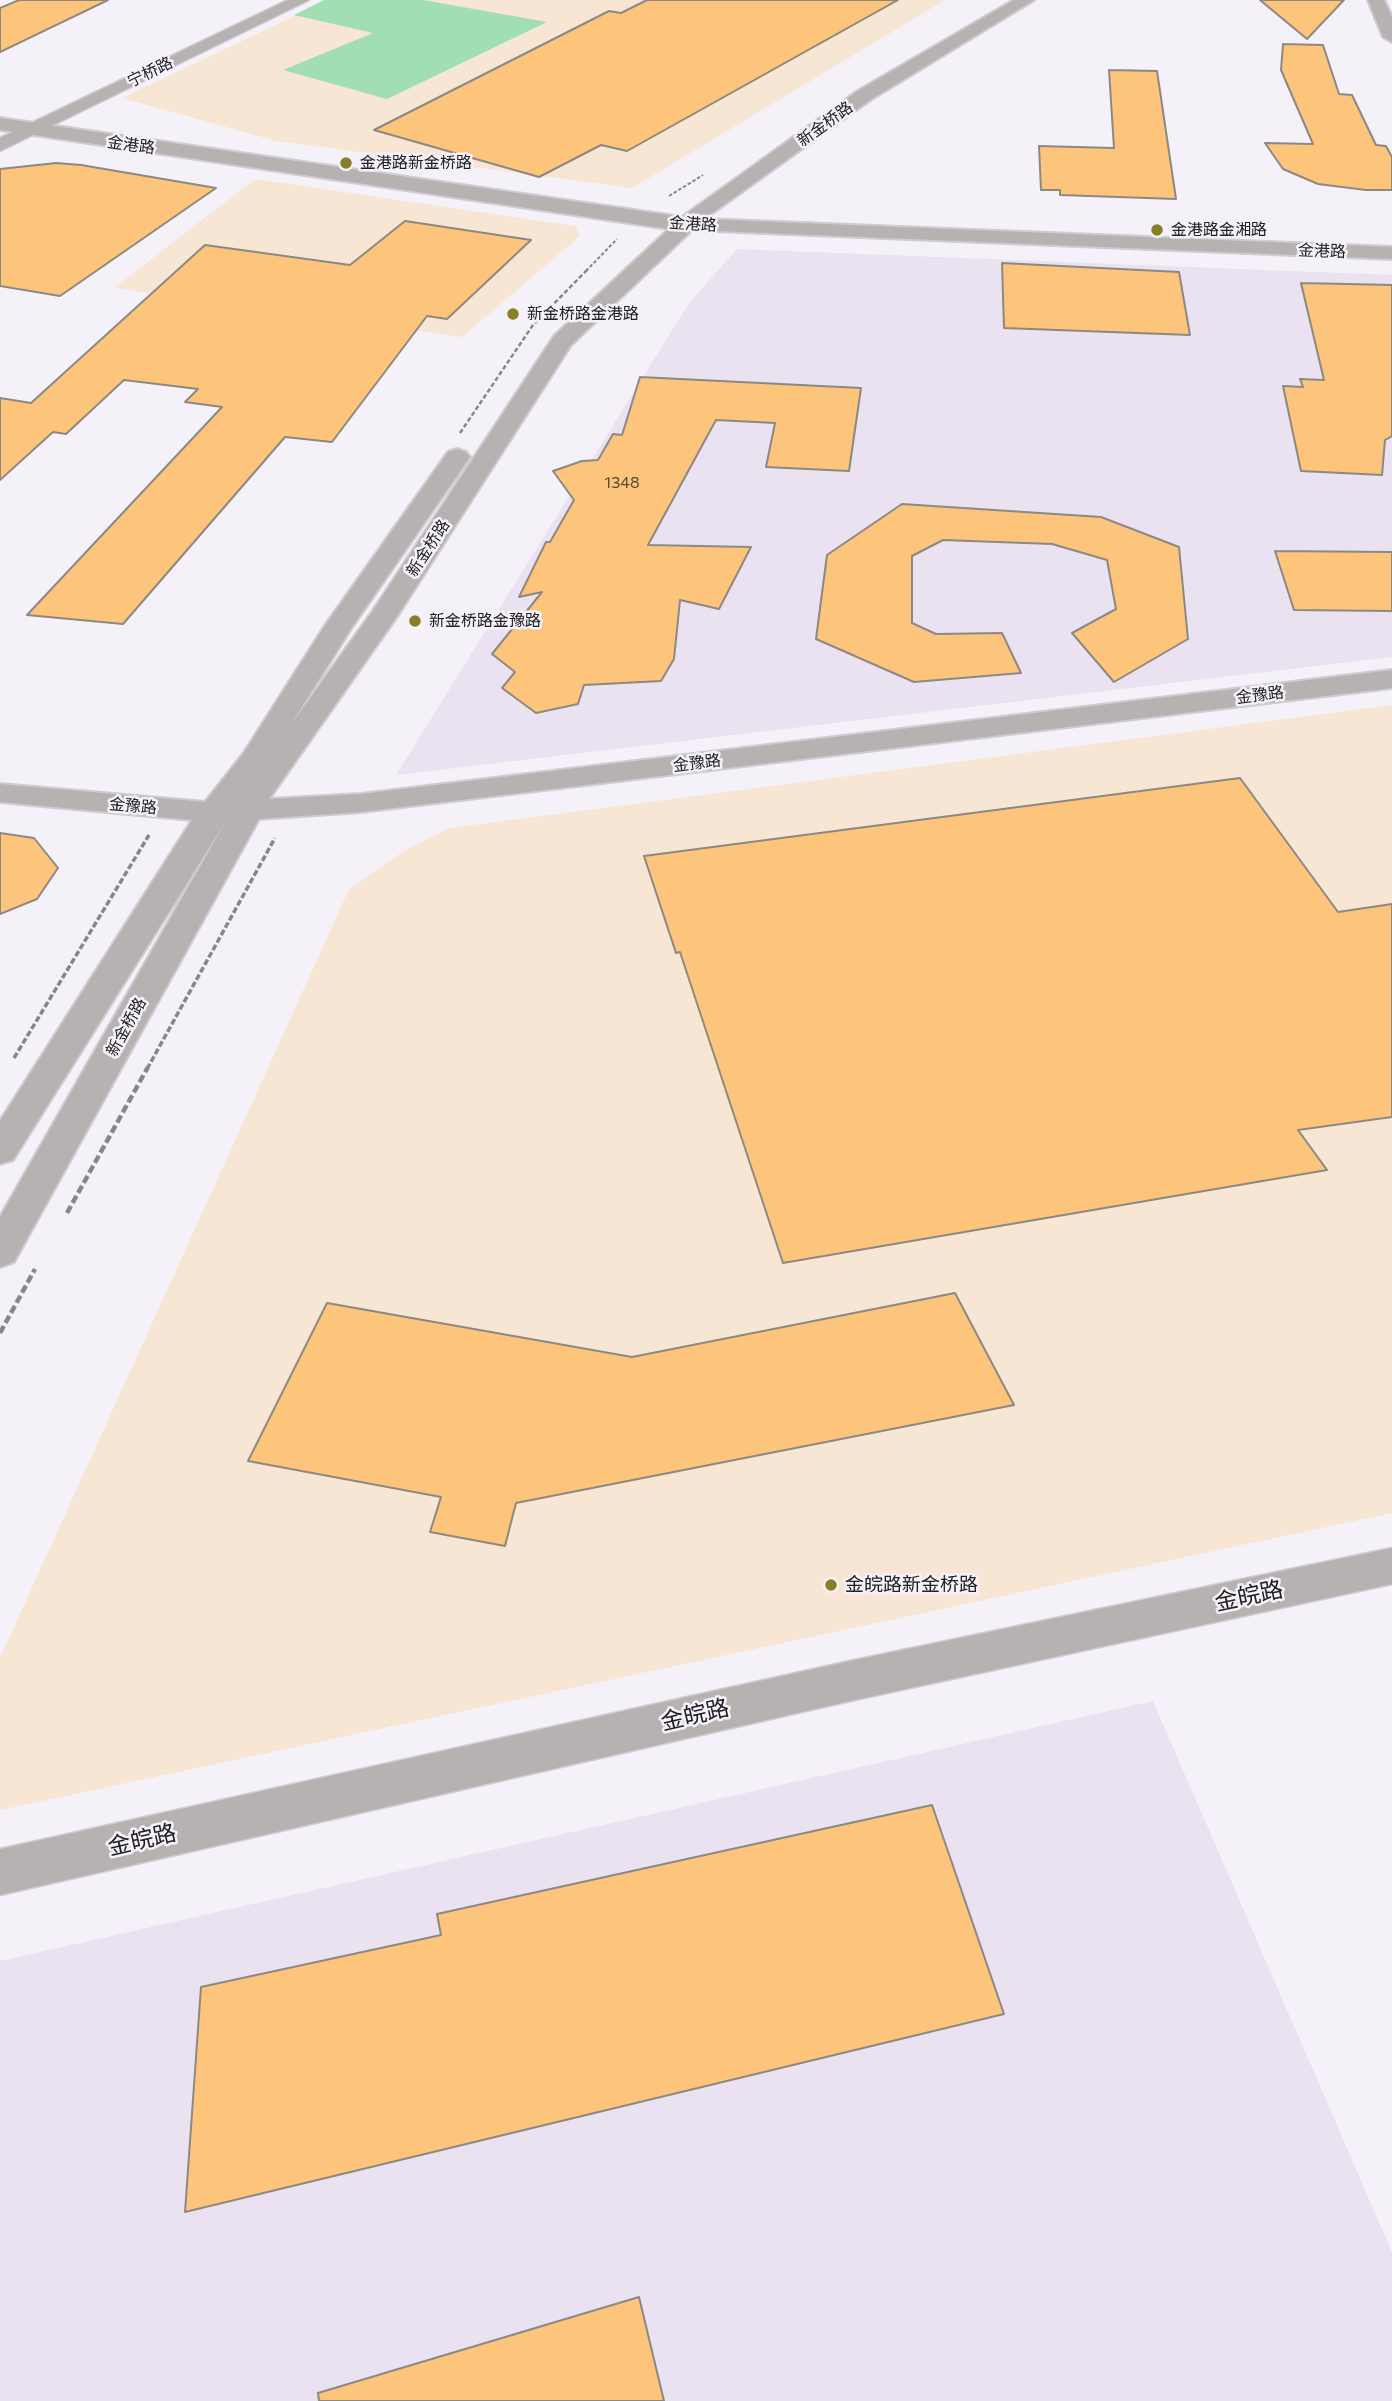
<!DOCTYPE html>
<html>
<head>
<meta charset="utf-8">
<style>
  body { margin:0 }
  canvas { display:block; background:#f5f1f9 }
</style>
</head>
<body>
<canvas width="1392" height="2401"></canvas>
<script>
const c = document.querySelector('canvas').getContext('2d');
c.lineJoin = 'round';
function paint(path, color) { c.fillStyle = color; c.fill(path, 'evenodd'); }
const toPath = rows => new Path2D(rows.map(r => 'M' + r).join(''));
function trace(path, color, width, dash) { c.strokeStyle = color; c.lineWidth = width; c.lineCap = dash ? 'butt' : 'round'; c.setLineDash(dash || []); c.stroke(path); }
function write(font, color, halo, rows, align = 'center') {
  c.font = font + ' Commissioner,"Noto Sans SC",sans-serif'; c.lineWidth = 5; c.setLineDash([]); c.textBaseline = 'middle'; c.strokeStyle = halo; c.fillStyle = color; for (const [text, x, y, turn = 0] of rows) {
    c.save(); c.translate(x, y); c.rotate((+turn || 0) * Math.PI / 180); c.textAlign = isNaN(turn) ? turn : align; if (halo) c.strokeText(text, 0, 0); c.fillText(text, 0, 0); c.restore();
  }
}
paint(toPath([
  [737,249,1392,275,1392,657,396,775,689,303],
  [1153,1701,1392,2252,1392,2401,0,2401,0,1961]
]), '#eae2f0');
paint(toPath([
  [328,0,945,0,632,188,276,141,122,98],
  [255,179,575,226,580,236,462,337,114,288],
  [1392,705,1392,1513,0,1810,0,1658,349,889,404,851,450,828]
]), '#f7e6d4');
paint(toPath([
  [324,0,423,0,547,22,387,99,283,70,373,33,294,15]
]), '#a1deb1');
const building = toPath([
  [19,0,108,0,0,52,0,8,19,0],
  [647,0,898,0,627,151,601,145,539,177,374,130,609,11,621,13,647,0],
  [1260,0,1344,0,1307,39,1260,0],
  [1283,44,1323,45,1339,94,1352,95,1376,145,1386,146,1392,157,1392,190,1366,190,1318,184,1283,169,1265,143,1313,144,1281,70,1283,44],
  [1109,70,1157,71,1176,199,1060,195,1060,190,1041,190,1039,146,1114,148,1109,70],
  [56,163,81,165,216,188,60,296,0,286,0,169,56,163],
  [405,221,531,240,447,319,427,316,332,442,285,437,123,624,27,615,222,407,185,402,198,389,124,380,66,434,53,432,0,480,0,398,31,403,205,245,350,265,405,221],
  [1002,263,1179,272,1190,335,1004,328,1002,263],
  [1301,283,1392,285,1392,436,1385,440,1382,475,1301,471,1283,386,1303,387,1300,379,1324,380,1301,283],
  [640,377,861,388,849,471,766,467,775,423,716,420,648,545,751,547,719,609,680,600,674,659,661,681,584,685,578,704,536,713,502,688,515,672,492,654,542,592,519,597,546,542,550,542,574,500,553,471,582,461,598,460,613,434,622,435,640,377],
  [902,504,1101,517,1179,547,1188,639,1114,682,1072,633,1116,609,1107,560,1052,544,943,540,912,556,912,623,936,634,1002,633,1021,673,914,682,816,639,827,555,902,504],
  [1275,551,1392,552,1392,611,1294,610,1275,551],
  [1240,778,1338,912,1392,904,1392,1117,1298,1130,1327,1170,783,1263,680,952,676,953,644,856,1240,778],
  [0,833,34,838,58,868,37,899,0,914,0,833],
  [955,1293,1014,1405,516,1503,505,1546,430,1532,441,1497,248,1461,327,1303,632,1357,955,1293],
  [932,1805,1004,2014,185,2212,201,1987,441,1935,437,1914,932,1805],
  [639,2297,664,2401,319,2401,318,2393,639,2297]
]);
paint(building, '#fdc57c');
trace(building, '#8d8882', 2);
const minor = toPath([
  [288,0,309,0,0,151,0,138,288,0],
  [1392,1548,1392,1584,850,1701,0,1895,0,1849,850,1661,1392,1548]
]);
const tertiary = toPath([
  [1014,0,1034,0,870,100,704,219,1392,247,1392,259,692,230,571,345,398,615,269,799,361,794,1392,670,1392,688,361,812,259,819,14,1262,0,1267,0,1217,226,821,13,1160,0,1164,0,1121,192,820,0,802,0,784,205,802,243,754,324,627,448,452,457,449,466,452,470,457,352,627,290,726,372,612,554,336,669,229,0,130,0,118,682,217,856,92,1014,0],
  [1368,0,1384,0,1392,17,1392,42,1383,37,1368,0]
]);
trace(minor, '#cfcbd2', 3);
trace(tertiary, '#cfcbd2', 4);
trace(toPath([
  [669,196,703,175],
  [586,271,617,239]
]), '#88868b', 2, [3.5, 2]);
trace(toPath([
  [460,433,533,325,588,269]
]), '#88868b', 2.5, [4.5, 2.5]);
trace(toPath([
  [14,1058,149,835],
  [147,1069,275,838]
]), '#88868b', 3.5, [6, 2.5]);
trace(toPath([
  [67,1213,148,1067],
  [0,1333,35,1269]
]), '#88868b', 4.5, [8, 3.5]);
paint(minor, '#b6b2b1');
paint(tertiary, '#b6b2b1');
for (const [x, y, r, color] of [
  [346,163,7,"#897f26"],
  [1157,230,7,"#897f26"],
  [513,314,7,"#897f26"],
  [415,621,7,"#897f26"],
  [831,1585,7,"#897f26"]
]) { const dot = new Path2D(); dot.arc(x, y, r, 0, 2 * Math.PI); c.fillStyle = color; c.fill(dot); trace(dot, '#f5f1f9', 2.5); }
write('16px', '#212022', '#f5f1f9', [
  ["宁桥路",150,72,-26],
  ["新金桥路",825,124,-36],
  ["金港路",131,145,8],
  ["金港路",693,224,4],
  ["金港路",1322,251,2],
  ["新金桥路",428,548,-57],
  ["金豫路",1260,695,-7],
  ["金豫路",697,763,-7],
  ["金豫路",133,806,5],
  ["新金桥路",126,1027,-61]
]);
write('16px', '#212022', '#f5f1f9', [
  ["金港路新金桥路",360,163],
  ["金港路金湘路",1171,230],
  ["新金桥路金港路",527,314],
  ["新金桥路金豫路",429,621]
], 'left');
write('16px', '#584938', null, [
  ["1348",622,483]
]);
write('19px', '#212022', '#f5f1f9', [
  ["金皖路新金桥路",845,1585]
], 'left');
write('23px', '#212022', '#f5f1f9', [
  ["金皖路",1249,1596,-12],
  ["金皖路",695,1715,-13],
  ["金皖路",142,1840,-13]
]);
</script>
</body>
</html>
